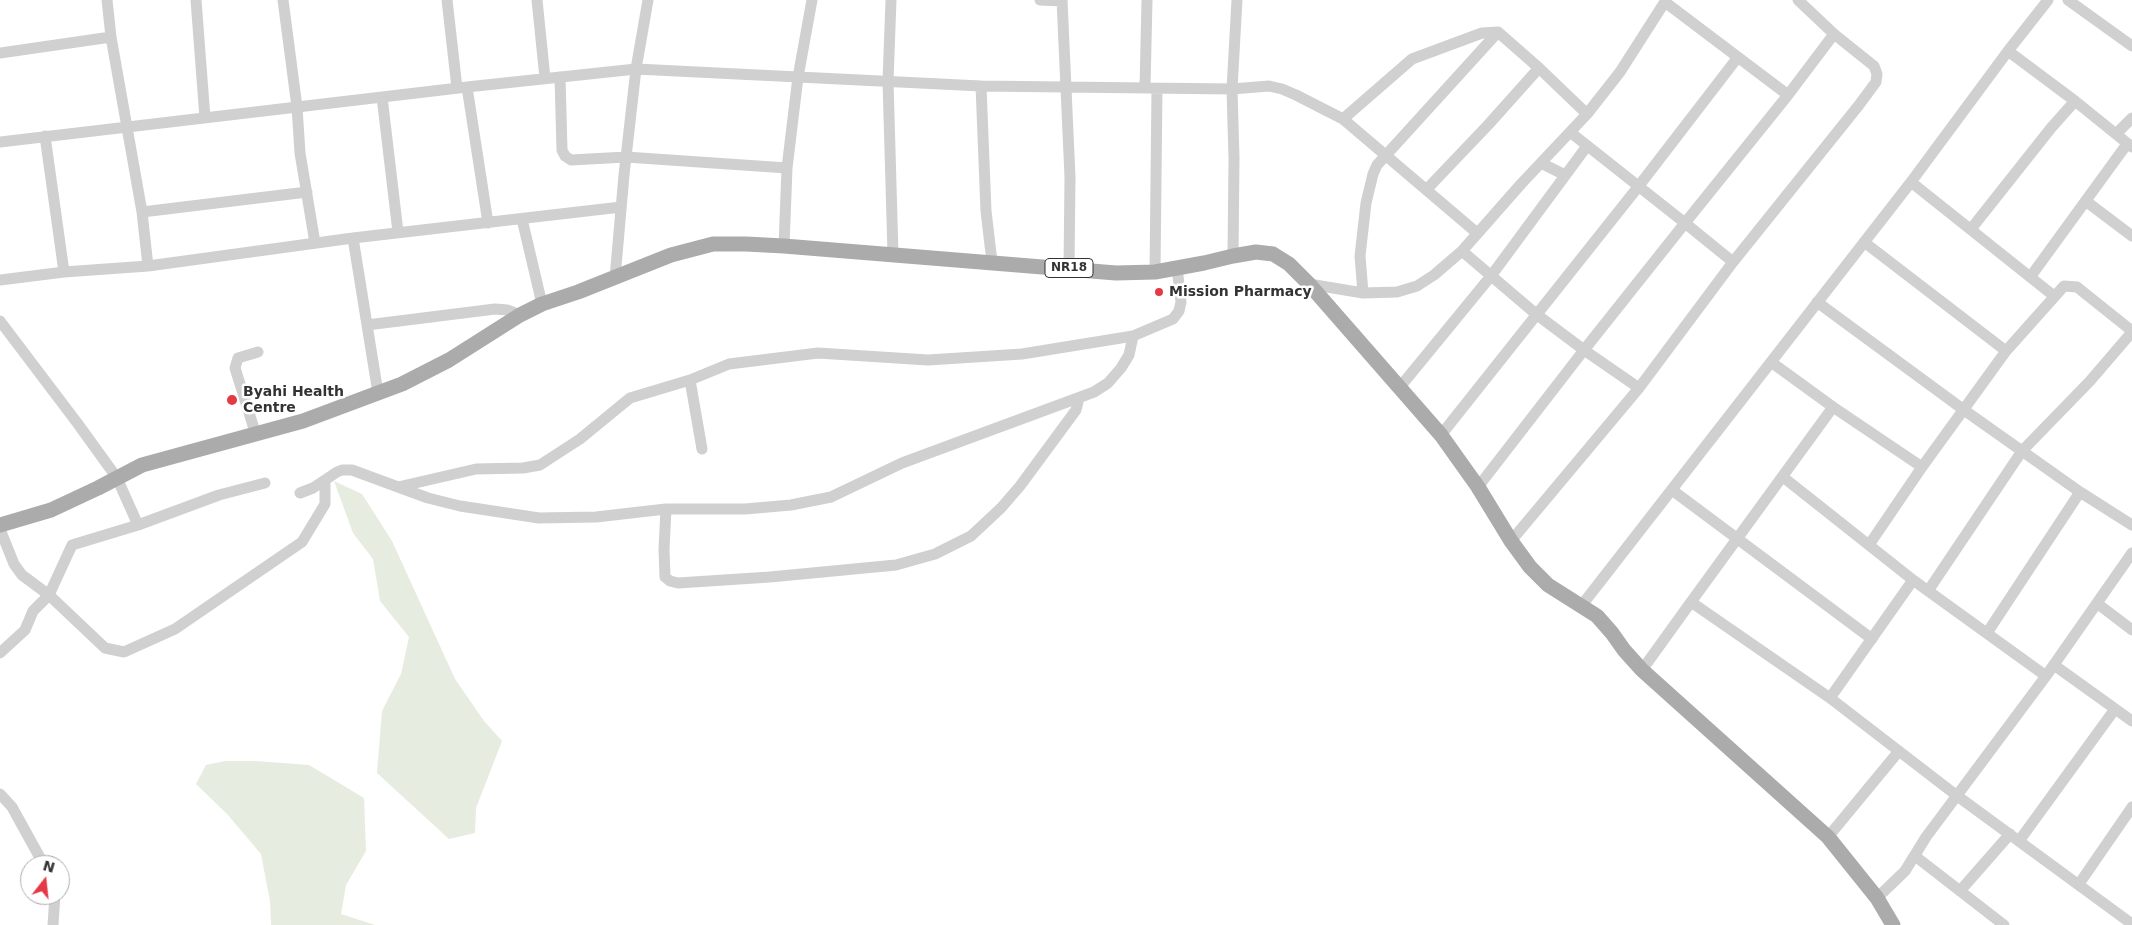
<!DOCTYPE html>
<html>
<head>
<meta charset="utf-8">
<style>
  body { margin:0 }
  #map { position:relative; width:2132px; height:925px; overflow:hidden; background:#fff; font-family:"DejaVu Sans",sans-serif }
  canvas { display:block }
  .north { position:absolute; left:20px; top:855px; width:50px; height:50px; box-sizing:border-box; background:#fff; border:1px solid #adadad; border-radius:50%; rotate:16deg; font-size:14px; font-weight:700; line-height:20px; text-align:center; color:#333 }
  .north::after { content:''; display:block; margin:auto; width:18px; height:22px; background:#e63946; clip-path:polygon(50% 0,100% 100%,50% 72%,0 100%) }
</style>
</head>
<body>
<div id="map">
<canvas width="2132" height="925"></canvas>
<div class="north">N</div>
</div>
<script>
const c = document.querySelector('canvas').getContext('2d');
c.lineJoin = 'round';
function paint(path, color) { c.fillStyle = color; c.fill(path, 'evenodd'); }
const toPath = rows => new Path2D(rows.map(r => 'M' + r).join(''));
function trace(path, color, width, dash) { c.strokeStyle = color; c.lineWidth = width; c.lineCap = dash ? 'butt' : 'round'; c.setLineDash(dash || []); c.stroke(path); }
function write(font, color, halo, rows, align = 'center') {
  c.font = font + ' "DejaVu Sans",sans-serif'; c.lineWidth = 5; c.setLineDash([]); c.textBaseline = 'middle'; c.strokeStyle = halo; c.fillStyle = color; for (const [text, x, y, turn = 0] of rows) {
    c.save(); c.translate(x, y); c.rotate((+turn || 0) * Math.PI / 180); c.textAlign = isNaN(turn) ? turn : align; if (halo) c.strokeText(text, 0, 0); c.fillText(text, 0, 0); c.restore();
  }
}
paint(toPath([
  [334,481,362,494,392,541,455,679,484,721,502,741,476,808,475,833,449,839,377,773,382,711,401,674,409,637,380,601,373,559,353,533],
  [225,761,256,761,309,765,364,798,366,851,346,885,341,914,375,925,271,925,270,901,261,854,227,814,196,784,206,765]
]), '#e6ecdf');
trace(toPath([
  [107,0,111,37,142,212,148,266],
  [196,0,205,118],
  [283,0,297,107,300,153,315,243],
  [447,0,457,88],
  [537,0,545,78],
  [891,0,888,81,893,254],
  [1040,0,1062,1],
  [1062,0,1070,177,1069,268],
  [2068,0,2132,46],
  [1665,2,1788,95,1685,223,1733,262],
  [2008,51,2075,101],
  [0,53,111,37],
  [560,77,562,150,565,156,571,160,626,157,787,168,798,77,812,0],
  [981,86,986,211,992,262],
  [467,87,488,223],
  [1145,88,1147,0],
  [1788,95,1834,34],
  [382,97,398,232],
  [1343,119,1412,59,1482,33,1498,32,1539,68],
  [2116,134,2132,118],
  [45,136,64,272],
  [0,142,467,87,636,69,981,86,1232,89,1237,0],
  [1541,163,1565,175],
  [1911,182,2054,296],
  [1427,189,1488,125,1539,68,1587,114],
  [2087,202,2132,236],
  [142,212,307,192],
  [522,219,542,304],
  [1971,229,2051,128,2075,101,2132,147],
  [353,238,378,393],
  [1864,242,2006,351],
  [784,246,787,168],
  [1462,251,1536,314,1584,350,1685,223,1570,132],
  [1233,256,1234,158,1232,89,1269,86,1282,89,1296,95,1343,119,1477,233],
  [1155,272,1157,88],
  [2031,276,2127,144],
  [615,278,624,175,636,69,648,0],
  [0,280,64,272,148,266,353,238,621,207],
  [1309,284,1363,293,1397,292,1417,286,1434,275,1462,251,1521,184,1587,114,1620,72,1666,0],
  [1363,293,1360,256,1366,203,1373,174,1377,165,1498,32],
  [1817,302,1964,410,2080,492,2132,525],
  [0,321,78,424,117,478,138,525],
  [367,325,495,309,507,310,520,315],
  [1771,362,1833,407,1922,467],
  [690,380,702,449],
  [1400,387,1491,276,1587,146],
  [256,435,235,368,238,358,258,352],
  [1441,435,1638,187,1738,57],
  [1783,477,1913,580,2046,676],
  [398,487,428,498,460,506,539,518,596,517,666,509,745,509,791,505,831,497,902,463,1094,392,1108,383,1121,368,1129,355,1133,336],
  [1478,487,1584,350,1639,388],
  [1672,490,1872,639],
  [300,493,313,488,337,472,342,470,352,470,398,487,476,469,523,468,540,465,580,439,630,398,690,380,729,364,818,353,928,360,1022,354,1133,336,1173,319,1179,311,1181,302,1177,267],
  [666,509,664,549,665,577,670,581,678,583,770,577,896,565,935,554,971,536,1001,508,1020,486,1076,410,1079,398],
  [0,529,14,564,22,575,49,595,105,648,124,652,175,629,302,542,325,504,325,480],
  [1511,541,1639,388,1733,262,1859,105,1876,82,1877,74,1874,66,1834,34,1798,0],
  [1869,545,1922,467,2006,351,2064,286,2077,287,2132,331],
  [1928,591,2022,451,2090,381,2132,332],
  [1691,602,1833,407],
  [2098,604,2132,630],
  [1582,605,1911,182,2008,51,2048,0],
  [1987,633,2080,492],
  [0,653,25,630,33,611,49,595,72,545,138,525,219,495,265,483],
  [2054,665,2132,721],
  [1642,670,1691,602,1830,698,1956,795,2132,924],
  [1830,698,1913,580],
  [0,794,12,807,44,865],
  [1828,837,1899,751],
  [2019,841,2115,709],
  [1915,856,2004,925],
  [2079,884,2132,807],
  [1960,891,2010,834],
  [1877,898,1905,871,1926,837,2046,676,2132,553],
  [53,925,55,895]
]), '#d0d0d0', 11);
trace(toPath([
  [0,525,51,510,98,488,142,465,303,421,402,384,449,360,520,315,542,304,578,292,671,255,713,244,746,244,784,246,1116,273,1155,272,1204,263,1233,256,1256,252,1273,254,1289,264,1309,284,1441,435,1478,487,1511,541,1530,567,1548,585,1597,616,1612,633,1624,650,1642,670,1828,837,1877,898,1893,925]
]), '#ababab', 15);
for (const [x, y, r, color] of [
  [1159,292,5,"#e63946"],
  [232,400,6,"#e63946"]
]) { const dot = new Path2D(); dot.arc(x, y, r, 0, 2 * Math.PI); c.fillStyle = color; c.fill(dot); trace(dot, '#fff', 2); }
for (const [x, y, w] of [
  [1069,268,48]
]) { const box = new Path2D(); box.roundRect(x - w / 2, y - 9.5, w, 19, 4); c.fillStyle = '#fff'; c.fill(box); trace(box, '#333', 1); }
write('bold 12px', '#333', null, [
  ["NR18",1069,268]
]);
write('bold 14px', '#333', '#fff', [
  ["Mission Pharmacy",1169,292],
  ["Byahi Health",243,392],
  ["Centre",243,408]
], 'left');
</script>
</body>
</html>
